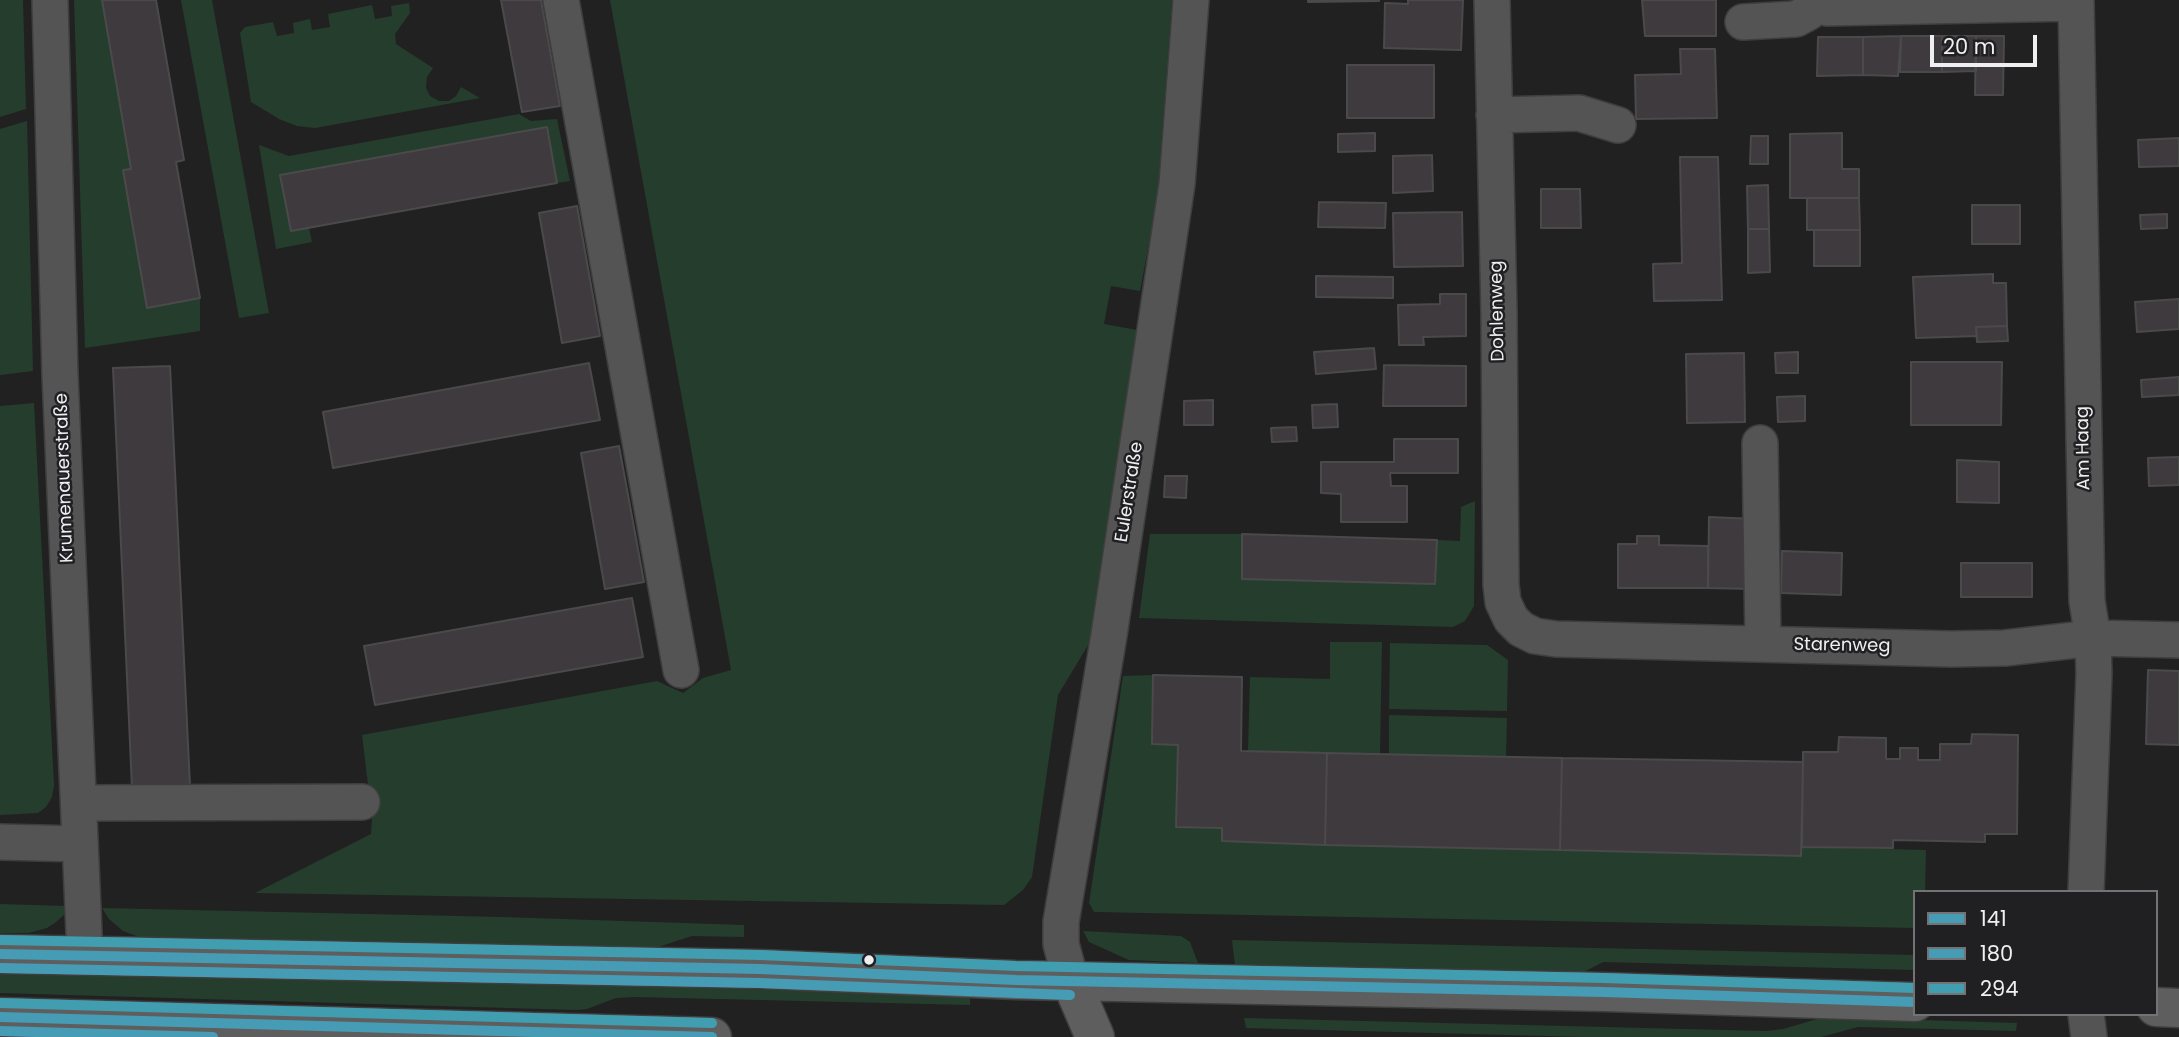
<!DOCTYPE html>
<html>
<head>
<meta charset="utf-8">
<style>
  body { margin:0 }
  #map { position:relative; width:2179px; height:1037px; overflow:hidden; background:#212122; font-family:Poppins,sans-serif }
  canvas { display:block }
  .legend { position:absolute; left:1913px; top:890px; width:245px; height:126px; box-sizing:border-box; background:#202023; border:2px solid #737376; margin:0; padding:9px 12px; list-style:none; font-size:21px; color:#efeff2 }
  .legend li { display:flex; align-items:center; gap:14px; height:35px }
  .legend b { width:35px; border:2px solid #737376 }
  .scale { position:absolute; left:1930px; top:35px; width:107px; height:32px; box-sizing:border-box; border:4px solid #efeff2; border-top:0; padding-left:9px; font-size:21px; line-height:24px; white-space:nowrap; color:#efeff2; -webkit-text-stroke:5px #202023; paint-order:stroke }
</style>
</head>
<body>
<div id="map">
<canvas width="2179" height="1037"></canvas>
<ul class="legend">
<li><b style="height:9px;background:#469cb5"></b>141</li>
<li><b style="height:9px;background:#469cb5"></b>180</li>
<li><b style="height:9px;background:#409eb0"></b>294</li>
</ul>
<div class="scale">20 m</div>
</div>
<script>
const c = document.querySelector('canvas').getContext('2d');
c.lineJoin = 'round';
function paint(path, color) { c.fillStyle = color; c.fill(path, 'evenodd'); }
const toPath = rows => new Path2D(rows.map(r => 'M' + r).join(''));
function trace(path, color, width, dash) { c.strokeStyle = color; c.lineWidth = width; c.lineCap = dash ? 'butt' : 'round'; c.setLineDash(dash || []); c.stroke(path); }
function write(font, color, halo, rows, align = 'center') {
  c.font = font + ' Poppins,sans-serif'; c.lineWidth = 5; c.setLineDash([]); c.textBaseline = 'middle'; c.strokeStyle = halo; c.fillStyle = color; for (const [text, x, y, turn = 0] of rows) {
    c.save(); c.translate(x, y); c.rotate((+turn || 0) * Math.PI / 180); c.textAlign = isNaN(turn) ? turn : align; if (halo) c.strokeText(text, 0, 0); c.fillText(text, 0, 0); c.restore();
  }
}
paint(toPath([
  [0,0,23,0,26,109,0,117],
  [74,0,102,0,131,169,124,170,148,308,200,298,200,331,85,348],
  [181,0,212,0,269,313,239,318],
  [610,0,1172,0,1157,201,1140,291,1111,286,1104,324,1137,330,1093,637,1058,695,1032,877,1023,890,1004,905,255,893,371,834,372,818,362,735,657,681,683,693,703,678,731,670],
  [409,3,410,13,395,34,396,44,433,68,427,77,426,88,430,96,439,101,449,101,456,96,461,87,480,98,315,128,297,126,279,119,251,102,240,33,245,27,273,22,277,36,294,33,293,23,310,19,312,30,330,27,328,14,372,5,375,19,392,16,391,6],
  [519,114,531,121,557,119,570,181,557,183,547,128,281,175,291,231,309,228,312,242,276,249,259,145,289,156],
  [27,121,33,371,0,375,0,129],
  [34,403,54,785,52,797,46,807,38,813,0,815,0,406],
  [1475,501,1474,606,1465,621,1453,627,1139,618,1150,534,1242,534,1242,579,1434,584,1437,540,1460,541,1461,507],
  [1330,642,1382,642,1380,754,1248,751,1250,677,1330,679],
  [1390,643,1487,645,1508,660,1507,711,1389,709],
  [1153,675,1152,744,1178,745,1176,827,1222,828,1222,841,1325,845,1801,856,1802,847,1926,850,1925,892,1915,892,1915,928,1094,912,1089,903,1123,676],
  [1389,715,1507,718,1506,756,1389,754],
  [0,904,67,906,64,915,56,922,47,928,29,933,0,933],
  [102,908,502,917,744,925,744,937,692,936,658,947,635,949,207,939,139,937,123,931,109,919],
  [1083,931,1181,936,1190,942,1198,963,1129,960,1089,942],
  [1232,940,1915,955,1915,970,1603,962,1580,974,1235,966],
  [0,969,970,995,970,1005,635,997,616,998,587,1009,576,1010,0,993],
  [1824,1017,2017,1023,2016,1031,1858,1027,1821,1037,1583,1037,1246,1028,1244,1018,1766,1031,1783,1029]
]), '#253d2d');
const building = toPath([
  [102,0,156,0,184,160,176,162,200,298,147,308,123,170,131,169,102,0],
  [501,0,541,0,560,106,522,112,501,0],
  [1308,0,1379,0,1379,1,1308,2,1308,0],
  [1408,0,1463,0,1461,50,1384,48,1385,3,1408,4,1408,0],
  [1642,0,1716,0,1716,36,1645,36,1642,0],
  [1901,36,1942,36,1942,72,1900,72,1901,36],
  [1901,36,1898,76,1863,75,1863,37,1901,36],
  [1942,36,1976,36,1976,71,1942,72,1942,36],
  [1976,36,2004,36,2003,95,1975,95,1976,36],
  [1818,37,1863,37,1863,75,1817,76,1818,37],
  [1680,49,1715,49,1717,118,1636,119,1635,75,1681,74,1680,49],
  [1347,65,1434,65,1434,118,1347,118,1347,65],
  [547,127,557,183,291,231,280,175,547,127],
  [1375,133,1375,151,1338,152,1338,134,1375,133],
  [1842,133,1842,169,1859,169,1859,198,1790,198,1790,134,1842,133],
  [1751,136,1768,136,1768,164,1750,164,1751,136],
  [2179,138,2179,166,2139,167,2138,140,2179,138],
  [1432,155,1433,191,1393,193,1393,156,1432,155],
  [1680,157,1718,157,1722,300,1654,301,1653,264,1682,263,1680,157],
  [1768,185,1769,229,1748,229,1747,186,1768,185],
  [1541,189,1580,189,1581,228,1541,228,1541,189],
  [1807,198,1859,198,1860,230,1807,230,1807,198],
  [1319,202,1386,203,1385,228,1318,227,1319,202],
  [1972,205,2020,205,2020,244,1972,244,1972,205],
  [577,206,600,336,562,343,539,213,577,206],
  [1462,212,1463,266,1394,267,1393,213,1462,212],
  [2167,214,2167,228,2141,229,2140,215,2167,214],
  [1748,229,1769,229,1770,272,1748,273,1748,229],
  [1814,230,1860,230,1860,266,1814,266,1814,230],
  [1993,274,1993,283,2006,283,2007,326,1976,327,1977,336,1916,338,1913,277,1993,274],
  [1316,276,1393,277,1393,298,1316,297,1316,276],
  [1440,294,1466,294,1466,336,1423,337,1424,345,1399,345,1398,305,1440,304,1440,294],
  [2179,299,2179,329,2137,332,2135,302,2179,299],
  [2007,326,2008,341,1977,342,1976,327,2007,326],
  [1374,348,1376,369,1316,374,1314,352,1374,348],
  [1798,352,1798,373,1776,373,1775,353,1798,352],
  [1744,353,1745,422,1687,423,1686,354,1744,353],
  [1911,362,2002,362,2001,425,1911,425,1911,362],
  [589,363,600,420,333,468,323,412,589,363],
  [1384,365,1466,366,1466,406,1383,406,1384,365],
  [170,366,190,786,132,788,113,368,170,366],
  [2179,377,2179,395,2142,397,2141,380,2179,377],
  [1805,396,1805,421,1778,422,1777,397,1805,396],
  [1213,400,1213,425,1184,425,1184,401,1213,400],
  [1337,404,1338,427,1313,428,1312,405,1337,404],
  [1296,427,1297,441,1272,442,1271,428,1296,427],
  [1394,439,1458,439,1458,473,1390,473,1391,486,1407,486,1407,522,1341,522,1341,494,1321,493,1321,462,1394,462,1394,439],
  [619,446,644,582,605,589,581,453,619,446],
  [2179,457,2179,485,2149,486,2148,458,2179,457],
  [1957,460,1999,462,1999,503,1957,502,1957,460],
  [1165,476,1187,476,1186,498,1164,497,1165,476],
  [1709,517,1755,519,1753,589,1708,588,1709,517],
  [1242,534,1437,540,1435,584,1242,579,1242,534],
  [1637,536,1659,536,1659,545,1708,546,1708,588,1618,588,1618,544,1637,544,1637,536],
  [1782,551,1842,553,1841,595,1781,593,1782,551],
  [1961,563,2032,563,2032,597,1961,597,1961,563],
  [632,598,643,657,375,705,364,646,632,598],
  [2148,670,2179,671,2179,745,2146,744,2148,670],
  [1153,675,1242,677,1241,751,1327,753,1325,845,1222,841,1222,828,1176,827,1178,745,1152,744,1153,675],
  [1972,734,2018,735,2017,834,1985,834,1985,842,1893,840,1893,848,1802,847,1803,752,1838,752,1839,737,1886,738,1886,759,1900,759,1900,748,1918,748,1918,760,1940,760,1940,744,1971,744,1972,734],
  [1327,753,1562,758,1560,850,1325,845,1327,753],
  [1562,758,1803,762,1801,856,1560,850,1562,758]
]);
paint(building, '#3f3a3e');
trace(building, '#4a4a4b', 2);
const minor = toPath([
  [50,0,60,375,85,956],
  [561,0,681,670],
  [1492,0,1499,312,1501,585,1503,602,1511,619,1521,629,1535,636,1556,639,1951,649,2005,648,2093,638,2179,640],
  [1818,0,1827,8,2076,3],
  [2076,0,2087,601,2093,638,2094,674,2086,892],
  [1743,22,1796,19,1809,12,1816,0],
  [1494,115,1579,113,1618,125],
  [1760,443,1763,644],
  [79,803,362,802],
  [0,842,80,844],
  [1071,981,1061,944,1061,922,1109,635,1177,184,1191,0],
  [2086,1014,2089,1037]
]);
const major = toPath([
  [0,954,760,969,1016,980,1604,992,1915,1002],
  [1071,981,1095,1037],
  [2156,1007,2179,1008],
  [0,1017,712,1037]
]);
trace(minor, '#3e3e3f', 38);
trace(major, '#3e3e3f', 41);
trace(minor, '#555454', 35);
trace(major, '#5f5e5e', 38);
trace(toPath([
  [0,954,760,969,1016,980,1604,992,1915,1002],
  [0,1017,712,1037]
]), '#469cb5', 10);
trace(toPath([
  [0,968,760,983,1070,995],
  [0,1031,213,1037]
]), '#469cb5', 10);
trace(toPath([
  [0,940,760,955,1016,966,1604,978,1915,988],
  [0,1003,712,1023]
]), '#409eb0', 10);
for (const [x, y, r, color] of [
  [869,960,6,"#efeff2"]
]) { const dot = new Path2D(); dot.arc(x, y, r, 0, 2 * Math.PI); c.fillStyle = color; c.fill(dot); trace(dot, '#202023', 2.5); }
write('18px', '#efeff2', '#202023', [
  ["Dohlenweg",1498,311,-91],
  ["Am Haag",2084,448,-91],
  ["Krumenauerstraße",65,478,-92],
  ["Eulerstraße",1130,492,-81],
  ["Starenweg",1842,646,1]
]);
</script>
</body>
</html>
